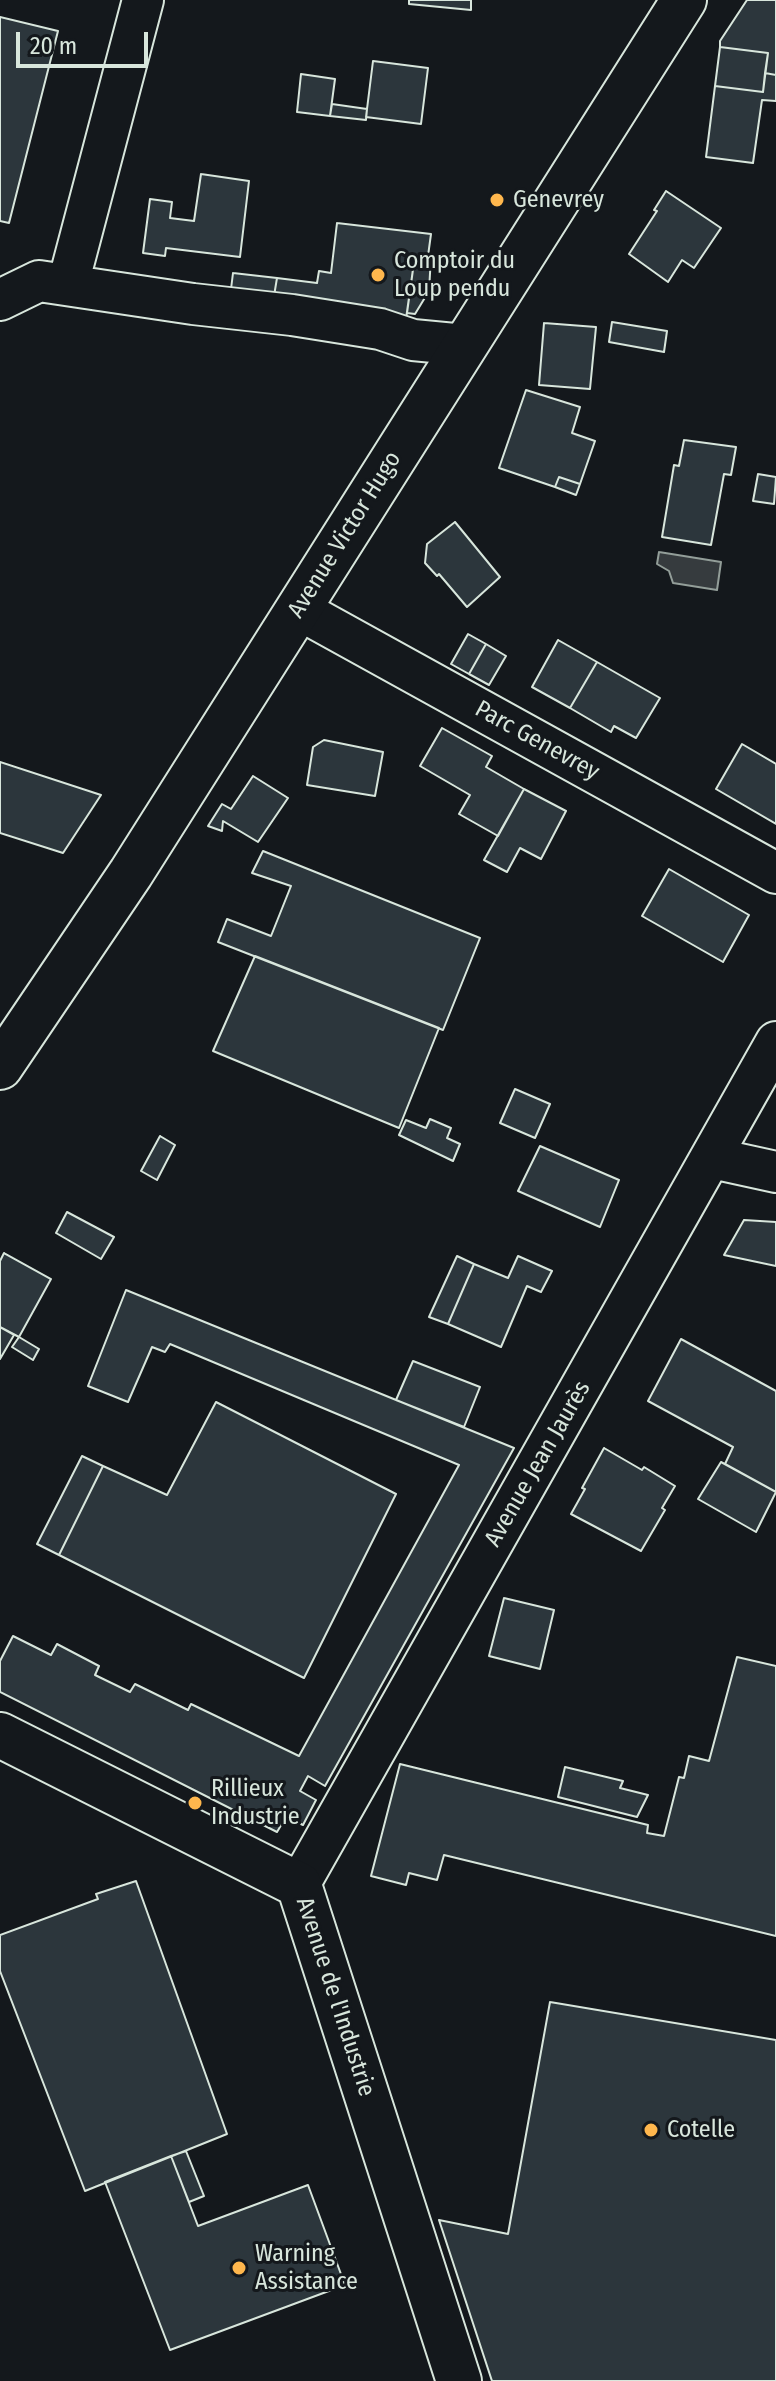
<!DOCTYPE html>
<html>
<head>
<meta charset="utf-8">
<style>
  body { margin:0 }
  #map { position:relative; width:776px; height:2381px; overflow:hidden; background:#14181c; font-family:"Fira Sans Condensed",sans-serif }
  canvas { display:block }
  .scale { position:absolute; left:16px; top:32px; width:132px; height:36px; box-sizing:border-box; border:4px solid #d8e6dc; border-top:0; padding-left:10px; font-size:24px; line-height:28px; white-space:nowrap; color:#d8e6dc; -webkit-text-stroke:6px #14181c; paint-order:stroke }
</style>
</head>
<body>
<div id="map">
<canvas width="776" height="2381"></canvas>
<div class="scale">20 m</div>
</div>
<script>
const c = document.querySelector('canvas').getContext('2d');
c.lineJoin = 'round';
function paint(path, color) { c.fillStyle = color; c.fill(path, 'evenodd'); }
const toPath = rows => new Path2D(rows.map(r => 'M' + r).join(''));
function trace(path, color, width, dash) { c.strokeStyle = color; c.lineWidth = width; c.lineCap = dash ? 'butt' : 'round'; c.setLineDash(dash || []); c.stroke(path); }
function write(font, color, halo, rows, align = 'center') {
  c.font = font + ' "Fira Sans Condensed",sans-serif'; c.lineWidth = 6; c.setLineDash([]); c.textBaseline = 'middle'; c.strokeStyle = halo; c.fillStyle = color; for (const [text, x, y, turn = 0] of rows) {
    c.save(); c.translate(x, y); c.rotate((+turn || 0) * Math.PI / 180); c.textAlign = isNaN(turn) ? turn : align; if (halo) c.strokeText(text, 0, 0); c.fillText(text, 0, 0); c.restore();
  }
}
const water = toPath([
  [659,552,721,562,717,590,673,583,669,571,657,564,659,552]
]);
paint(water, '#363b3e');
trace(water, '#939e99', 2);
const building = toPath([
  [409,0,471,0,471,10,409,4,409,0],
  [747,0,776,0,776,75,765,73,768,53,720,47,720,41,747,0],
  [0,17,58,31,9,223,0,221,0,17],
  [720,47,768,53,763,92,715,86,720,47],
  [373,61,428,68,421,124,366,117,373,61],
  [765,73,776,75,776,101,762,100,753,163,706,157,715,86,763,92,765,73],
  [301,74,335,79,330,116,297,112,301,74],
  [332,104,367,109,366,120,330,116,332,104],
  [201,174,249,181,240,257,166,248,165,256,143,253,150,199,172,202,170,218,194,221,201,174],
  [666,191,721,228,694,268,682,260,668,282,629,254,657,211,654,210,666,191],
  [337,223,431,234,428,256,415,255,406,319,273,302,277,278,317,283,319,271,331,273,337,223],
  [415,255,431,256,429,291,415,314,407,313,415,255],
  [233,273,277,278,273,302,230,297,233,273],
  [612,322,667,331,664,352,609,342,612,322],
  [544,323,596,327,590,389,539,385,544,323],
  [526,390,580,407,572,433,595,441,580,484,559,477,555,487,499,468,526,390],
  [684,440,736,447,731,475,724,474,711,545,662,537,674,465,679,466,684,440],
  [758,474,776,477,774,504,753,501,758,474],
  [559,477,580,484,576,495,555,487,559,477],
  [455,522,500,577,467,607,439,574,437,576,425,563,427,544,455,522],
  [468,634,486,644,469,674,451,664,468,634],
  [558,640,597,662,570,708,532,687,558,640],
  [486,644,506,656,489,685,469,674,486,644],
  [597,662,660,698,636,738,614,726,611,732,570,708,597,662],
  [442,728,492,756,486,767,524,789,498,836,459,814,470,795,420,766,442,728],
  [324,740,383,752,375,796,307,785,313,747,324,740],
  [742,744,776,764,776,824,716,789,742,744],
  [0,762,101,795,63,853,0,833,0,762],
  [253,776,288,798,258,842,223,821,222,831,208,826,222,804,231,809,253,776],
  [524,789,566,811,541,859,520,848,507,872,484,860,524,789],
  [263,851,480,938,443,1030,218,942,227,919,271,936,291,886,252,873,263,851],
  [669,869,749,915,723,962,642,916,669,869],
  [255,956,439,1028,399,1128,213,1051,255,956],
  [515,1089,550,1104,535,1138,500,1123,515,1089],
  [430,1119,451,1128,447,1138,460,1144,453,1161,399,1135,406,1120,426,1128,430,1119],
  [160,1136,175,1145,157,1180,141,1171,160,1136],
  [540,1146,619,1180,600,1227,518,1191,540,1146],
  [67,1212,114,1237,101,1259,56,1233,67,1212],
  [744,1220,776,1222,776,1266,724,1255,744,1220],
  [4,1253,51,1279,19,1337,0,1327,0,1261,4,1253],
  [457,1256,474,1264,448,1324,429,1317,457,1256],
  [518,1256,552,1271,541,1292,527,1286,501,1347,448,1324,474,1264,508,1278,518,1256],
  [126,1290,514,1448,325,1786,308,1776,300,1791,316,1800,303,1825,286,1817,277,1832,0,1692,0,1661,13,1636,51,1655,57,1644,99,1666,95,1675,130,1692,135,1684,188,1710,191,1704,299,1756,459,1465,170,1344,165,1352,152,1347,128,1402,88,1386,126,1290],
  [0,1327,14,1335,0,1359,0,1327],
  [19,1337,39,1349,33,1360,12,1347,19,1337],
  [681,1339,776,1391,776,1492,725,1464,733,1447,648,1401,681,1339],
  [413,1361,480,1387,464,1427,396,1400,413,1361],
  [216,1402,396,1494,304,1678,59,1555,103,1466,167,1495,216,1402],
  [604,1448,642,1470,644,1467,675,1486,662,1508,665,1510,641,1551,571,1514,585,1489,582,1488,604,1448],
  [82,1456,103,1466,59,1555,37,1544,82,1456],
  [721,1462,776,1492,756,1532,698,1499,721,1462],
  [504,1598,554,1610,540,1669,489,1656,504,1598],
  [737,1657,776,1666,776,1936,444,1855,437,1880,409,1873,406,1885,371,1876,400,1764,648,1825,647,1833,664,1836,679,1777,684,1778,689,1756,709,1761,737,1657],
  [565,1767,623,1781,620,1788,648,1795,637,1817,558,1797,565,1767],
  [136,1881,227,2134,85,2191,0,1971,0,1935,98,1899,96,1894,136,1881],
  [550,2002,776,2040,776,2381,492,2381,439,2220,508,2234,550,2002],
  [186,2151,204,2196,189,2202,171,2156,186,2151],
  [171,2156,198,2226,308,2185,345,2285,170,2350,105,2182,171,2156]
]);
paint(building, '#2c363c');
trace(building, '#d8e6dc', 2);
const minor = toPath([
  [68,284,143,0],
  [0,300,39,281,193,304,292,315,380,329,413,340,465,345],
  [298,609,776,873],
  [712,1158,776,1172],
  [299,1885,776,1042]
]);
const tertiary = toPath([
  [0,1067,131,873,684,0],
  [0,1735,299,1885,459,2381]
]);
trace(minor, '#d8e6dc', 44);
trace(tertiary, '#d8e6dc', 48);
trace(minor, '#14181c', 40);
trace(tertiary, '#14181c', 44);
for (const [x, y, r, color] of [
  [497,200,8,"#ffb74d"],
  [378,275,8,"#ffb74d"],
  [195,1803,8,"#ffb74d"],
  [651,2130,8,"#ffb74d"],
  [239,2268,8,"#ffb74d"]
]) { const dot = new Path2D(); dot.arc(x, y, r, 0, 2 * Math.PI); c.fillStyle = color; c.fill(dot); trace(dot, '#14181c', 3); }
write('24px', '#d8e6dc', '#14181c', [
  ["Genevrey",513,200],
  ["Comptoir du",394,261],
  ["Loup pendu",394,289],
  ["Rillieux",211,1789],
  ["Industrie",211,1817],
  ["Cotelle",667,2130],
  ["Warning",255,2254],
  ["Assistance",255,2282]
], 'left');
write('24px', '#d8e6dc', '#14181c', [
  ["Avenue Victor Hugo",345,535,-58],
  ["Parc Genevrey",537,741,29],
  ["Avenue Jean Jaurès",538,1464,-60],
  ["Avenue de l'Industrie",335,1997,72]
]);
</script>
</body>
</html>
